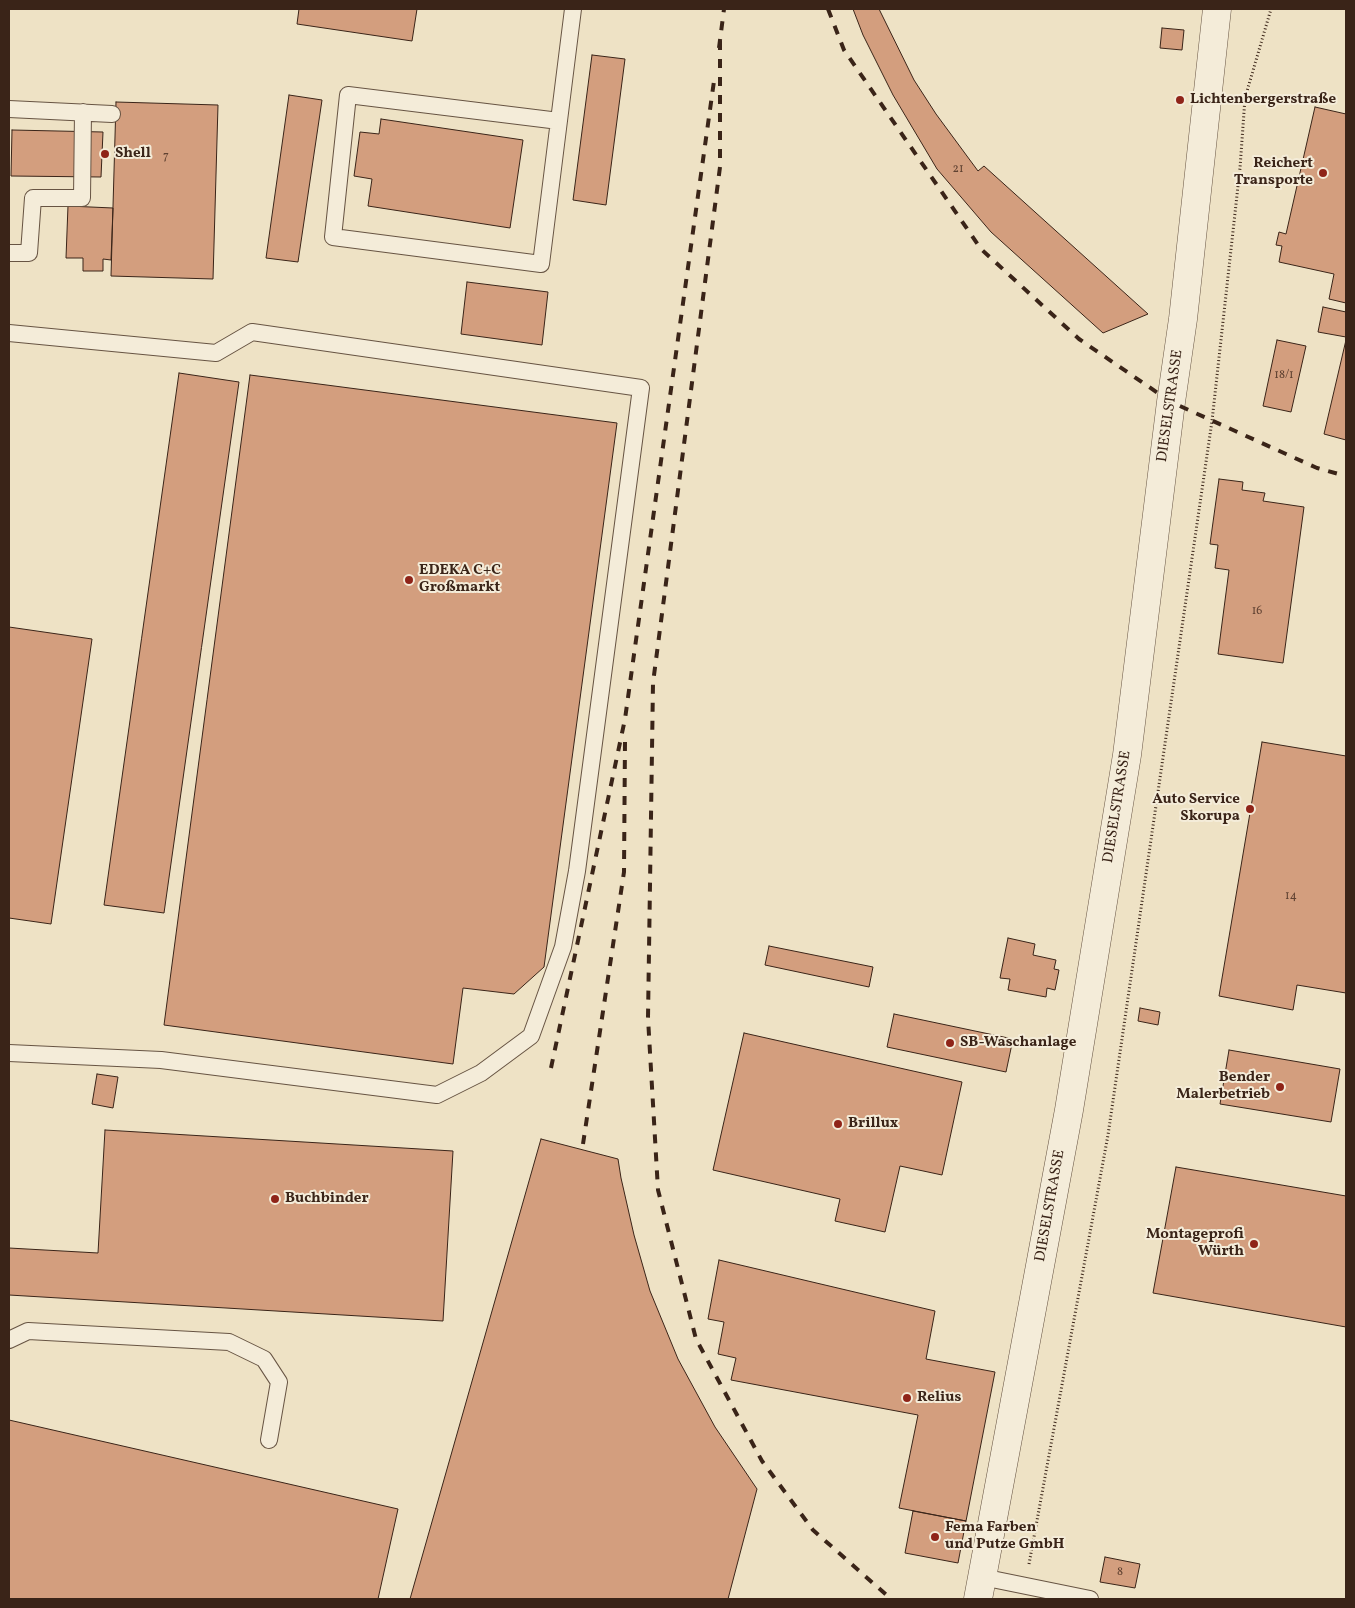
<!DOCTYPE html>
<html>
<head>
<meta charset="utf-8">
<style>
  body { margin:0 }
  #map { position:relative; width:1355px; height:1608px; overflow:hidden; background:#eee2c5; font-family:Vollkorn,serif }
  canvas { display:block }
  .frame { position:absolute; inset:0; border:10px solid #3a2418; pointer-events:none }
</style>
</head>
<body>
<div id="map">
<canvas width="1355" height="1608"></canvas>
<div class="frame"></div>
</div>
<script>
const c = document.querySelector('canvas').getContext('2d');
c.lineJoin = 'round';
function paint(path, color) { c.fillStyle = color; c.fill(path, 'evenodd'); }
const toPath = rows => new Path2D(rows.map(r => 'M' + r).join(''));
function trace(path, color, width, dash) { c.strokeStyle = color; c.lineWidth = width; c.lineCap = dash ? 'butt' : 'round'; c.setLineDash(dash || []); c.stroke(path); }
function write(font, color, halo, rows, align = 'center') {
  c.font = font + ' Vollkorn,serif'; c.lineWidth = 4; c.setLineDash([]); c.textBaseline = 'middle'; c.strokeStyle = halo; c.fillStyle = color; for (const [text, x, y, turn = 0] of rows) {
    c.save(); c.translate(x, y); c.rotate((+turn || 0) * Math.PI / 180); c.textAlign = isNaN(turn) ? turn : align; if (halo) c.strokeText(text, 0, 0); c.fillText(text, 0, 0); c.restore();
  }
}
const building = toPath([
  [299,9,417,9,412,41,297,24,299,9],
  [853,9,879,9,914,80,936,114,978,171,984,166,1148,314,1103,333,991,232,937,169,893,95,863,35,853,9],
  [1162,28,1184,30,1182,50,1160,48,1162,28],
  [592,55,625,59,606,205,573,200,592,55],
  [289,95,322,100,298,262,266,258,289,95],
  [116,102,218,105,213,279,111,276,116,102],
  [1315,107,1346,114,1346,303,1329,299,1334,274,1279,262,1282,246,1276,245,1279,232,1286,234,1315,107],
  [381,119,523,140,510,228,368,206,372,179,354,176,360,132,379,134,381,119],
  [12,130,103,132,101,177,11,176,12,130],
  [68,206,113,208,111,260,103,259,103,271,83,271,83,258,66,258,68,206],
  [467,282,548,292,542,345,461,334,467,282],
  [1323,307,1346,312,1346,337,1318,332,1323,307],
  [1277,340,1306,346,1291,412,1263,406,1277,340],
  [1346,340,1346,440,1324,434,1346,340],
  [179,373,239,382,164,913,104,905,179,373],
  [250,375,617,423,544,967,514,994,463,988,453,1064,164,1025,250,375],
  [1219,479,1243,482,1242,490,1265,493,1263,501,1304,507,1283,663,1218,654,1229,570,1215,568,1218,545,1210,544,1219,479],
  [9,627,92,639,51,924,9,918,9,627],
  [1262,742,1346,756,1346,993,1297,985,1293,1010,1219,996,1262,742],
  [1008,938,1035,944,1033,955,1056,960,1054,969,1059,970,1055,990,1047,988,1046,997,1008,990,1010,979,1000,978,1008,938],
  [769,946,873,967,869,987,765,965,769,946],
  [1140,1008,1160,1012,1158,1025,1138,1021,1140,1008],
  [894,1014,1013,1039,1006,1072,887,1047,894,1014],
  [744,1033,962,1082,942,1175,900,1166,885,1232,835,1221,840,1199,713,1170,744,1033],
  [1229,1050,1340,1069,1331,1122,1220,1104,1229,1050],
  [97,1074,118,1077,113,1108,92,1104,97,1074],
  [105,1130,453,1151,443,1321,9,1295,9,1248,98,1253,105,1130],
  [541,1139,618,1159,621,1178,634,1235,650,1291,678,1359,715,1427,757,1489,728,1599,410,1599,541,1139],
  [1176,1167,1346,1196,1346,1327,1153,1293,1176,1167],
  [719,1260,935,1311,926,1359,995,1372,966,1521,899,1508,918,1415,731,1380,736,1358,718,1354,724,1322,708,1319,719,1260],
  [9,1420,398,1509,378,1599,9,1599,9,1420],
  [913,1511,966,1521,958,1563,905,1553,913,1511],
  [1105,1557,1140,1564,1135,1588,1100,1582,1105,1557]
]);
paint(building, '#d39e7e');
trace(building, '#3a2418', 1);
const lane = toPath([
  [9,109,112,114],
  [559,121,348,95,333,237,541,264,573,9],
  [9,253,29,253,33,198,82,198,83,112],
  [9,333,216,353,252,332,641,388,577,871,563,947,531,1036,481,1073,437,1095,161,1060,9,1053],
  [9,1340,28,1331,229,1342,264,1359,279,1382,269,1440],
  [982,1577,1090,1599]
]);
const street = toPath([
  [978,1599,1069,1110,1127,755,1171,402,1183,319,1217,9]
]);
trace(lane, '#675443', 18);
trace(street, '#675443', 29);
trace(toPath([
  [1029,1564,1108,1135,1212,421,1240,168,1245,98,1271,9]
]), '#3a2418', 3, [1, 2.5]);
trace(lane, '#f4ecd9', 16);
trace(street, '#f4ecd9', 28);
trace(toPath([
  [828,9,844,50,981,249,1079,339,1171,402,1317,468,1346,476],
  [720,41,720,167,653,683,648,1018,658,1190,696,1339,762,1461,813,1530,891,1599],
  [719,48,724,9],
  [551,1068,625,719,714,81],
  [583,1144,624,872,625,741]
]), '#3a2418', 4, [9, 9]);
for (const [x, y, r, color] of [
  [1180,100,5,"#8f2418"],
  [105,154,5,"#8f2418"],
  [1323,173,5,"#8f2418"],
  [409,580,5,"#8f2418"],
  [1250,809,5,"#8f2418"],
  [950,1043,5,"#8f2418"],
  [1280,1087,5,"#8f2418"],
  [838,1124,5,"#8f2418"],
  [275,1199,5,"#8f2418"],
  [1254,1244,5,"#8f2418"],
  [907,1398,5,"#8f2418"],
  [935,1537,5,"#8f2418"]
]) { const dot = new Path2D(); dot.arc(x, y, r, 0, 2 * Math.PI); c.fillStyle = color; c.fill(dot); trace(dot, '#f4ecd9', 2); }
write('12px', '#604232', null, [
  ["7",166,157],
  ["21",958,170],
  ["18/1",1284,376],
  ["16",1257,612],
  ["14",1291,897],
  ["8",1120,1573]
]);
write('bold 15px', '#3a2418', '#f4ecd9', [
  ["Lichtenbergerstraße",1190,100],
  ["Shell",115,154],
  ["Reichert",1313,164,"right"],
  ["Transporte",1313,181,"right"],
  ["EDEKA C+C",419,571],
  ["Großmarkt",419,588],
  ["Auto Service",1240,800,"right"],
  ["Skorupa",1240,817,"right"],
  ["SB-Waschanlage",960,1043],
  ["Bender",1270,1078,"right"],
  ["Malerbetrieb",1270,1095,"right"],
  ["Brillux",848,1124],
  ["Buchbinder",285,1199],
  ["Montageprofi",1244,1235,"right"],
  ["Würth",1244,1252,"right"],
  ["Relius",917,1398],
  ["Fema Farben",945,1528],
  ["und Putze GmbH",945,1545]
], 'left');
write('15px', '#3a2418', '#f4ecd9', [
  ["DIESELSTRASSE",1171,406,-82],
  ["DIESELSTRASSE",1118,807,-81],
  ["DIESELSTRASSE",1051,1206,-80]
]);
</script>
</body>
</html>
